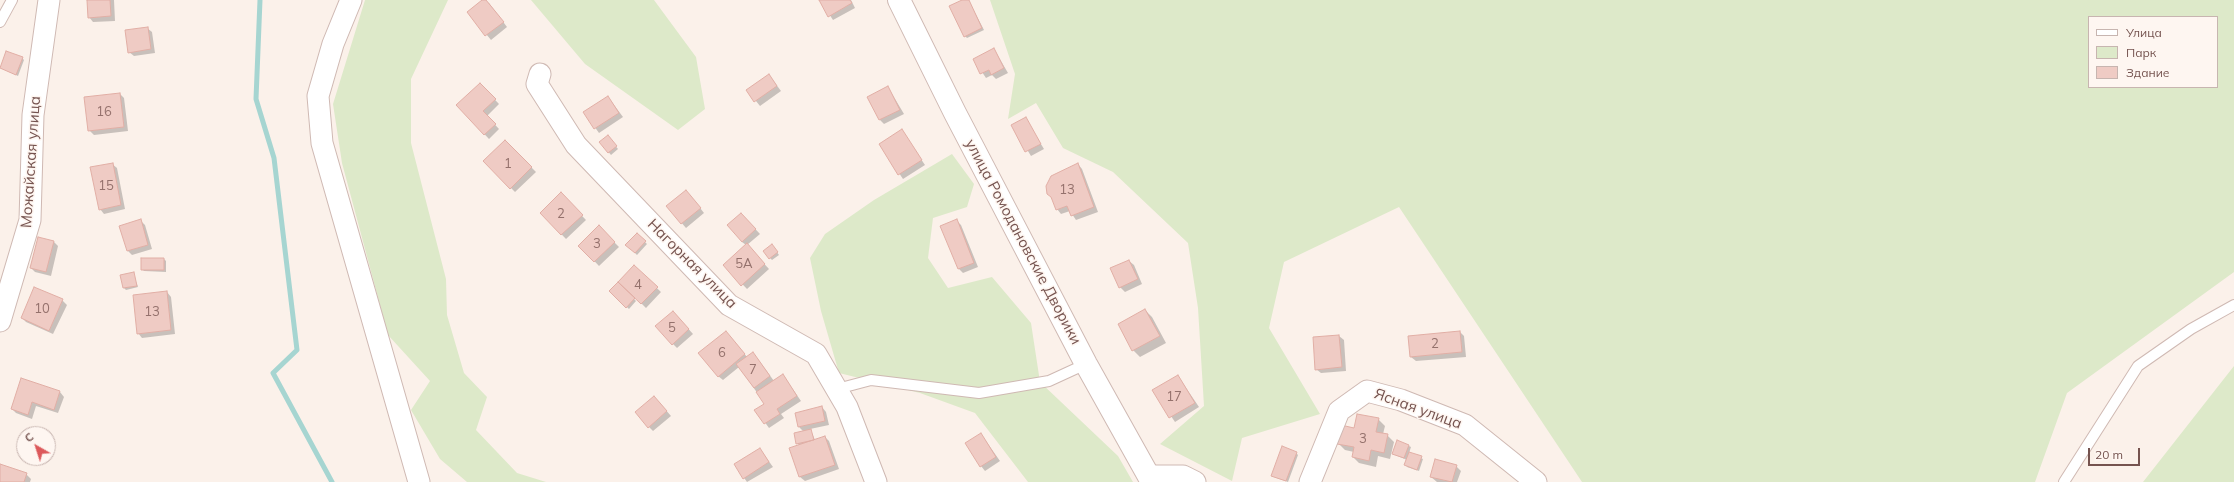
<!DOCTYPE html>
<html>
<head>
<meta charset="utf-8">
<style>
  body { margin:0 }
  #map { position:relative; width:2234px; height:482px; overflow:hidden; background:#fbf1ea; font-family:Mulish,sans-serif }
  canvas { display:block }
  .legend { position:absolute; left:2088px; top:16px; width:130px; height:72px; box-sizing:border-box; background:#fef6f1; border:1px solid #c7b5b0; margin:0; padding:5px 7px; list-style:none; font-size:12px; color:#75534f }
  .legend li { display:flex; align-items:center; gap:8px; height:20px }
  .legend b { width:20px; border:1px solid #c7b5b0 }
  .north { position:absolute; left:16px; top:426px; width:40px; height:40px; box-sizing:border-box; background:#fef6f1; border:1px solid #c7b5b0; border-radius:50%; rotate:321deg; font-size:11px; font-weight:700; line-height:16px; text-align:center; color:#75534f }
  .north::after { content:''; display:block; margin:auto; width:14px; height:18px; background:#dc595b; clip-path:polygon(50% 0,100% 100%,50% 72%,0 100%) }
  .scale { position:absolute; left:2088px; top:448px; width:52px; height:18px; box-sizing:border-box; border:2px solid #75534f; border-top:0; padding-left:5px; font-size:12px; line-height:14px; white-space:nowrap; color:#75534f; -webkit-text-stroke:3px #fef6f1; paint-order:stroke }
</style>
</head>
<body>
<div id="map">
<canvas width="2234" height="482"></canvas>
<ul class="legend">
<li><b style="height:5px;background:#fff"></b>Улица</li>
<li><b style="height:11px;background:#dde9c9"></b>Парк</li>
<li><b style="height:11px;background:#efcbc4"></b>Здание</li>
</ul>
<div class="north">С</div>
<div class="scale">20 m</div>
</div>
<script>
const c = document.querySelector('canvas').getContext('2d');
c.lineJoin = 'round';
function paint(path, color) { c.fillStyle = color; c.fill(path, 'evenodd'); }
const toPath = rows => new Path2D(rows.map(r => 'M' + r).join(''));
function trace(path, color, width, dash) { c.strokeStyle = color; c.lineWidth = width; c.lineCap = dash ? 'butt' : 'round'; c.setLineDash(dash || []); c.stroke(path); }
function write(font, color, halo, rows, align = 'center') {
  c.font = font + ' Mulish,sans-serif'; c.lineWidth = 3; c.setLineDash([]); c.textBaseline = 'middle'; c.strokeStyle = halo; c.fillStyle = color; for (const [text, x, y, turn = 0] of rows) {
    c.save(); c.translate(x, y); c.rotate((+turn || 0) * Math.PI / 180); c.textAlign = isNaN(turn) ? turn : align; if (halo) c.strokeText(text, 0, 0); c.fillText(text, 0, 0); c.restore();
  }
}
paint(toPath([
  [365,0,448,0,411,79,411,143,446,279,447,315,464,373,487,397,476,430,517,473,546,482,467,482,440,459,411,410,430,381,388,335,342,163,333,104],
  [531,0,654,0,696,57,705,109,678,130,585,64],
  [990,0,2234,0,2234,272,2067,393,2035,482,1582,482,1399,207,1284,262,1269,328,1320,414,1242,438,1232,481,1160,444,1204,406,1198,308,1188,243,1113,172,1063,148,1036,103,1008,119,1015,74],
  [2089,17,2217,17,2217,87,2089,87],
  [952,154,974,184,967,207,933,218,928,258,948,288,992,277,1031,323,1040,382,1118,456,1133,482,1028,482,975,413,920,393,839,373,821,311,810,258,825,234,874,200],
  [2234,366,2234,482,2143,482]
]), '#dde9c9');
paint(toPath([
  [88,0,114,0,115,21,93,22,89,17],
  [483,0,489,3,507,27,491,40,468,12],
  [820,0,851,0,855,8,833,20],
  [964,0,969,1,984,30,967,38,965,36],
  [147,28,152,32,155,53,134,56,129,52],
  [994,49,1008,73,996,79,992,75,986,78,974,60],
  [22,58,24,60,18,76,1,68],
  [769,75,781,91,760,106,747,90],
  [480,84,499,104,487,116,499,129,489,139,457,105],
  [888,87,904,114,884,124,880,120,869,97],
  [120,94,124,98,128,131,94,135,89,130],
  [608,97,623,117,599,133,584,112],
  [1025,118,1044,149,1031,156,1012,125],
  [902,131,925,165,903,179,880,145],
  [610,139,618,149,611,155,601,143],
  [505,141,536,172,515,192,484,161],
  [112,164,117,168,125,209,104,214,100,209],
  [1078,164,1082,169,1098,212,1076,220,1070,211,1061,214,1057,209],
  [561,194,586,220,566,239,541,213],
  [690,195,704,213,686,228,667,206],
  [745,218,760,234,747,245,769,269,747,289,724,265,746,245,742,242],
  [140,220,145,225,152,249,132,255,128,251],
  [956,220,961,225,978,267,963,273,959,269],
  [599,227,619,247,599,266,580,246],
  [637,234,647,244,637,255,627,245],
  [39,238,54,242,58,246,51,276,35,272,31,268],
  [774,248,779,255,772,260,770,258],
  [164,259,166,261,166,272,144,271,142,269],
  [1129,261,1134,265,1142,284,1125,292,1120,287],
  [634,266,661,292,646,308,633,295,632,297,636,301,629,309,610,291],
  [133,273,138,287,126,290,124,288],
  [167,292,171,297,175,334,142,338,138,333],
  [62,300,67,305,53,334,26,322,22,318],
  [1145,310,1152,317,1166,343,1140,357,1133,350,1119,324],
  [677,316,693,334,677,348,673,344],
  [1460,332,1464,336,1466,357,1416,361,1411,357,1409,337],
  [730,336,747,357,757,358,774,381,783,375,801,401,781,414,784,418,769,428,756,410,765,404,739,367,723,380,718,376],
  [1339,336,1344,340,1346,371,1321,373,1316,369,1314,338],
  [1178,376,1199,407,1175,422,1154,391],
  [22,379,60,392,64,397,58,413,36,406,32,419,16,413,12,409],
  [658,401,671,416,653,431,649,427],
  [822,407,826,412,829,425,810,429,815,440,825,437,829,441,839,469,805,481,800,477,791,449,799,446,795,434,804,432,799,427],
  [1378,419,1385,426,1383,434,1387,435,1394,442,1390,459,1378,456,1376,467,1359,463,1353,457,1354,452,1345,450,1338,443,1355,429],
  [981,434,1000,461,985,471,981,466],
  [1409,446,1411,447,1409,453,1423,459,1419,471,1407,467,1406,465,1407,460,1393,454],
  [760,449,773,467,747,482,735,465],
  [1296,453,1298,455,1288,482,1274,477,1272,475],
  [0,465,26,474,31,479,30,482,0,482],
  [1456,466,1461,471,1457,482,1437,482,1431,477]
]), '#0003');
trace(toPath([
  [260,0,256,99,274,158,297,350,273,373,332,482]
]), '#a6d5d1', 5);
const building = toPath([
  [87,0,110,0,111,16,88,18,87,0],
  [482,0,486,0,504,22,485,36,467,12,482,0],
  [819,0,850,0,852,3,828,17,819,0],
  [962,0,969,0,982,28,964,37,949,6,962,0],
  [148,27,151,49,128,53,125,30,148,27],
  [994,48,1004,68,991,75,989,70,980,74,973,59,994,48],
  [6,51,23,57,16,75,0,68,6,51],
  [769,74,777,86,754,102,746,90,769,74],
  [480,83,496,99,483,111,496,124,484,135,456,105,480,83],
  [888,86,900,110,879,120,867,97,888,86],
  [120,93,124,127,88,131,84,97,120,93],
  [608,96,619,113,594,129,583,112,608,96],
  [1026,117,1041,144,1025,152,1011,125,1026,117],
  [902,129,922,160,898,175,879,144,902,129],
  [608,135,617,146,608,153,599,142,608,135],
  [505,140,532,167,510,189,483,161,505,140],
  [113,163,121,205,99,210,90,167,113,163],
  [1078,163,1094,207,1071,216,1067,206,1056,210,1051,197,1047,194,1046,186,1051,176,1078,163],
  [686,190,701,208,681,224,666,206,686,190],
  [561,192,583,215,561,235,540,213,561,192],
  [741,213,756,229,742,242,727,225,741,213],
  [141,219,148,245,127,251,119,226,141,219],
  [957,219,974,263,958,269,940,226,957,219],
  [599,225,615,242,594,262,578,246,599,225],
  [637,233,646,241,635,253,625,245,637,233],
  [38,237,54,241,46,272,30,268,38,237],
  [747,243,765,264,741,286,723,265,747,243],
  [772,244,778,252,769,259,763,251,772,244],
  [141,258,164,258,164,270,141,270,141,258],
  [1129,260,1138,279,1119,288,1110,268,1129,260],
  [634,265,658,287,641,304,618,282,634,265],
  [134,272,137,286,123,288,120,275,134,272],
  [618,282,635,298,626,308,609,291,618,282],
  [34,287,63,299,49,331,21,318,34,287],
  [167,291,171,330,137,334,133,295,167,291],
  [1145,309,1160,336,1132,351,1118,324,1145,309],
  [673,311,689,329,672,345,655,326,673,311],
  [726,331,745,354,718,377,698,353,726,331],
  [1460,331,1462,352,1410,357,1408,336,1460,331],
  [1339,335,1342,367,1315,370,1313,337,1339,335],
  [753,352,770,376,754,388,736,364,753,352],
  [783,374,797,396,777,409,780,414,764,424,754,410,764,404,756,392,783,374],
  [1178,375,1195,403,1169,418,1152,390,1178,375],
  [21,378,60,391,54,410,32,402,28,415,11,409,21,378],
  [654,396,667,411,648,428,635,412,654,396],
  [822,406,825,421,798,427,795,413,822,406],
  [1357,414,1379,418,1376,432,1388,434,1384,453,1371,450,1369,461,1352,457,1354,447,1337,444,1341,425,1354,428,1357,414],
  [811,429,814,440,796,444,794,433,811,429],
  [981,433,996,457,980,467,965,443,981,433],
  [825,436,835,465,799,477,789,448,825,436],
  [1397,440,1409,445,1404,458,1392,454,1397,440],
  [1282,446,1297,452,1286,481,1271,476,1282,446],
  [760,448,769,462,743,479,734,464,760,448],
  [1409,452,1422,456,1417,470,1404,465,1409,452],
  [1435,459,1457,465,1452,482,1430,477,1435,459],
  [0,464,27,473,24,482,0,482,0,464]
]);
paint(building, '#efcbc4');
trace(building, '#e1aea5', 1);
const service = toPath([
  [0,22,12,0],
  [837,389,871,380,979,393,1049,381,1086,364],
  [2064,482,2138,366,2191,329,2234,305]
]);
const minor = toPath([
  [351,0,333,44,318,96,322,143,419,482],
  [540,74,537,84,576,145,729,305,816,354,847,407,876,482],
  [0,321,30,220,33,115,49,0],
  [1149,476,1183,476,1195,482],
  [1310,482,1339,411,1367,391,1401,400,1465,425,1536,482]
]);
const tertiary = toPath([
  [899,0,955,113,1086,364,1152,482]
]);
trace(service, '#cfb9b3', 12);
trace(minor, '#cfb9b3', 23);
trace(tertiary, '#cfb9b3', 24);
trace(service, '#fff', 10);
trace(minor, '#fff', 21);
trace(tertiary, '#fff', 22);
write('13px', '#94716c', null, [
  ["16",104,112],
  ["1",508,164],
  ["15",106,186],
  ["13",1067,190],
  ["2",561,214],
  ["3",597,244],
  ["5А",744,264],
  ["4",638,285],
  ["10",42,309],
  ["13",152,312],
  ["5",672,328],
  ["2",1435,344],
  ["6",722,353],
  ["7",753,370],
  ["17",1174,397],
  ["3",1363,439]
]);
write('15px', '#75534f', '#fef6f1', [
  ["Можайская улица",31,162,-86],
  ["улица Ромодановские Дворики",1023,242,62],
  ["Нагорная улица",692,264,45],
  ["Ясная улица",1418,409,20]
]);
</script>
</body>
</html>
